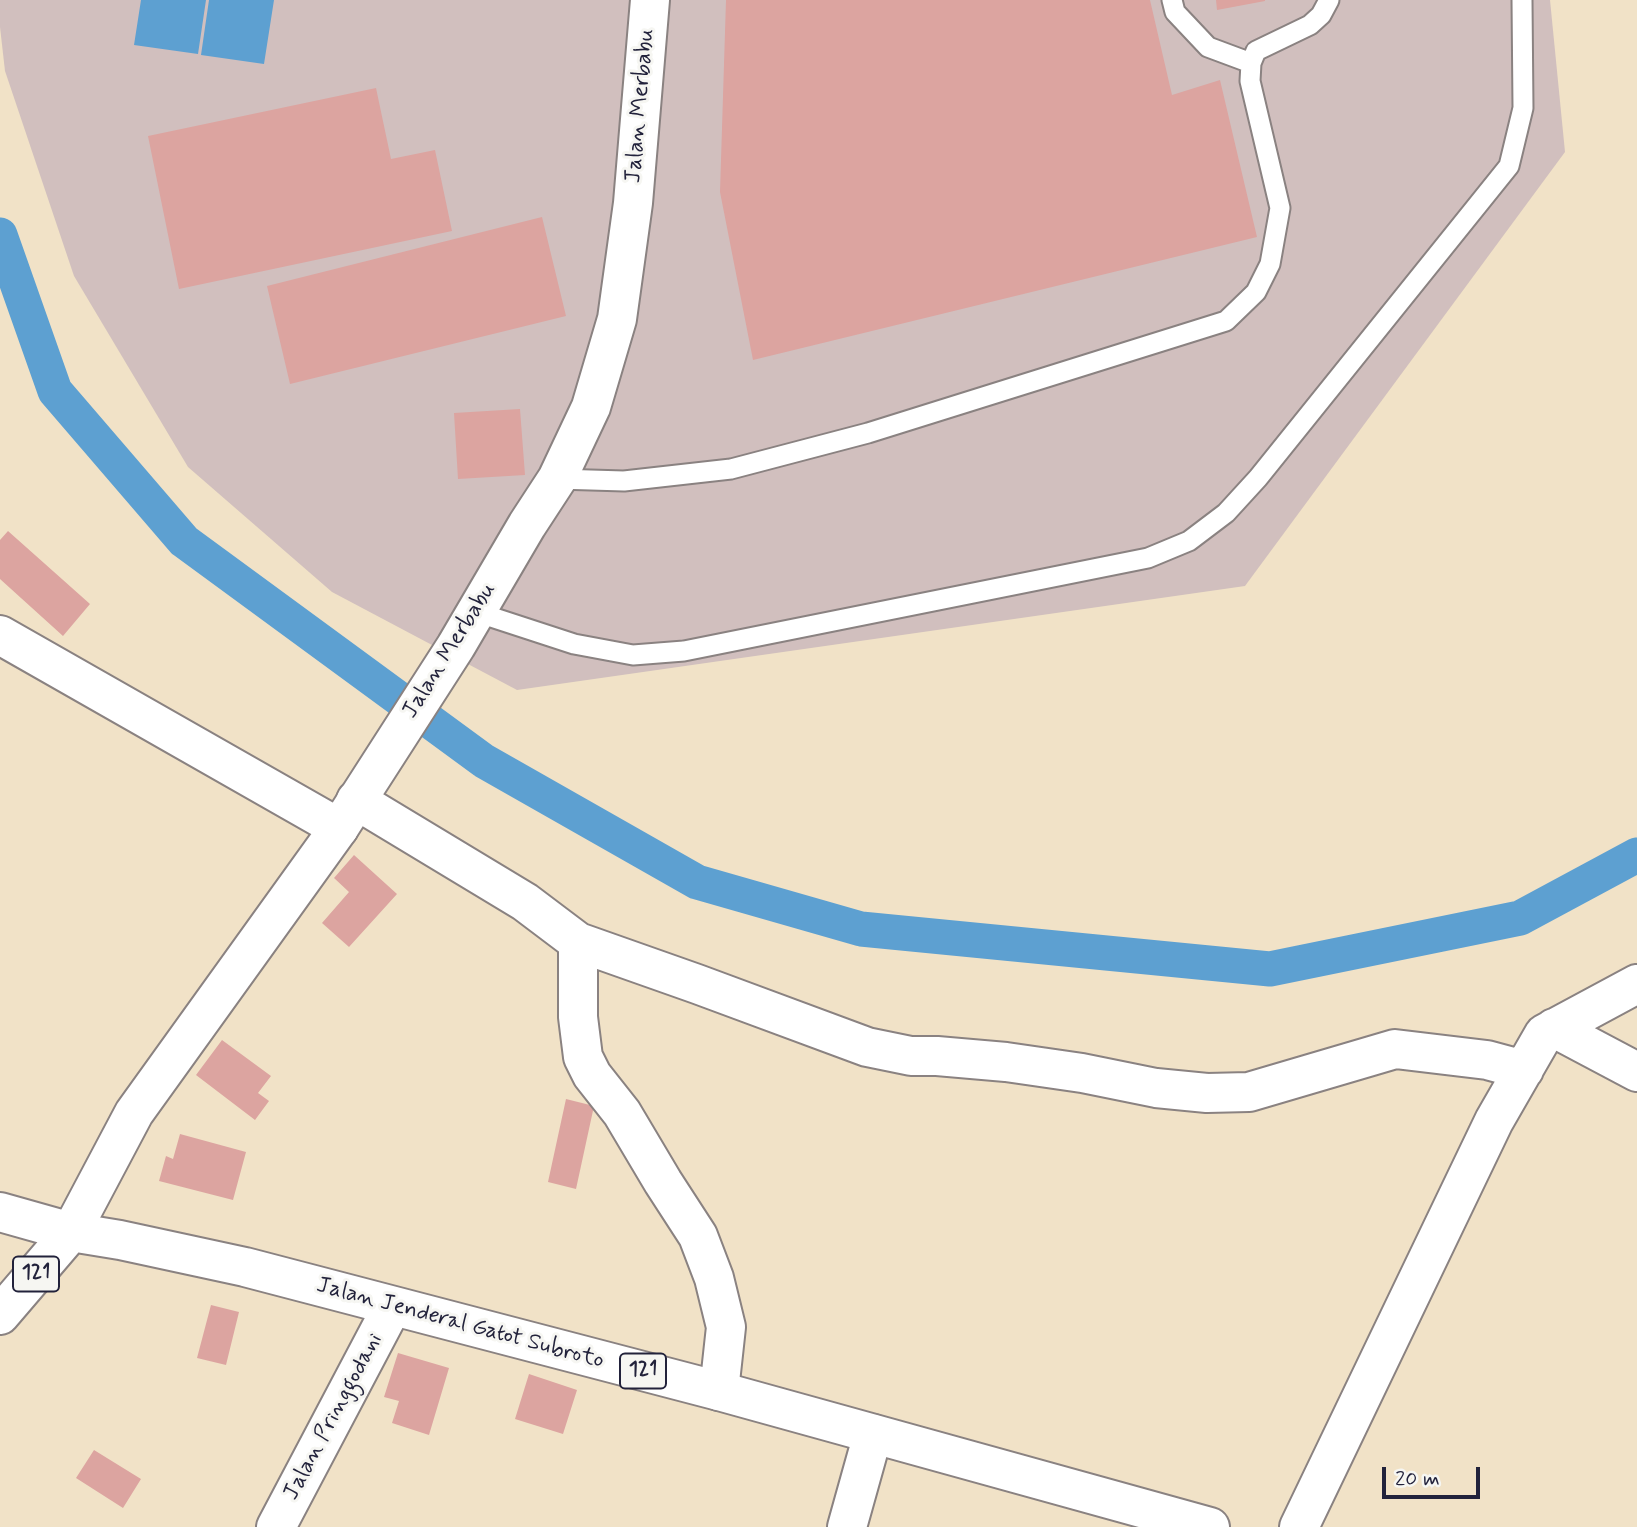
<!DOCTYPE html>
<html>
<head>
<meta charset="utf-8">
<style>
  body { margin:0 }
  #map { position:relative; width:1637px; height:1527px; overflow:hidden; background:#f1e2c7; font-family:Mynerve,sans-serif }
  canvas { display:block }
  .scale { position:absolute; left:1382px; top:1467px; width:98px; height:32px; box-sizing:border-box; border:4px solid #22223b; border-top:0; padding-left:9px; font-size:21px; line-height:24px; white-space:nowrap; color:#22223b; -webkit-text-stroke:5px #f6f6f2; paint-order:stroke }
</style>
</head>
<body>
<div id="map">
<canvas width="1637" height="1527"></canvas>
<div class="scale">20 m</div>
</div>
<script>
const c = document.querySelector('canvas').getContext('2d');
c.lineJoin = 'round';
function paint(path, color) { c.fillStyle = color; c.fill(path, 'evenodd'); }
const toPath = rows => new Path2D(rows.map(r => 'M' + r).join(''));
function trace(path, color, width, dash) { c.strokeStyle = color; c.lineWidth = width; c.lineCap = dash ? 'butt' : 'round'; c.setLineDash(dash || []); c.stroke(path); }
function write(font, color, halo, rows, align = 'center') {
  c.font = font + ' Mynerve,sans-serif'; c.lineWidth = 6; c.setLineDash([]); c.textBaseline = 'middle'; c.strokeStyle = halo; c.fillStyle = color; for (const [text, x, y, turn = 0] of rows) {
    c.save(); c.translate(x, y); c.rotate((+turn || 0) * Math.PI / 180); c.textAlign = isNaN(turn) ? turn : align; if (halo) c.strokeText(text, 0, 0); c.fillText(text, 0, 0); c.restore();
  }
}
paint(toPath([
  [0,0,1550,0,1565,152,1245,586,517,690,332,592,188,467,74,276,5,71,0,27]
]), '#d1bfbe');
paint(toPath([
  [141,0,206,0,198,54,134,45],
  [209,0,274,0,264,64,201,55]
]), '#5da0d1');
trace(toPath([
  [0,235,55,391,184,541,484,761,697,882,861,929,1270,969,1520,918,1637,855]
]), '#5da0d1', 35);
paint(toPath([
  [726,0,1150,0,1172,95,1220,80,1257,237,753,360,720,192],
  [1216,0,1265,0,1265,1,1217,10],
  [376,88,391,159,435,150,452,231,179,289,148,136],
  [542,217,566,316,290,384,267,286],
  [520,409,525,475,458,479,454,413],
  [8,531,90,604,63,636,0,579,0,540],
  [354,855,397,894,349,947,322,923,349,892,334,878],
  [222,1040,271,1076,258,1093,269,1101,255,1120,196,1075],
  [566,1099,594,1106,576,1189,548,1182],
  [180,1134,246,1152,233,1200,159,1181,166,1156,173,1159],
  [211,1305,239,1312,226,1365,197,1358],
  [398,1353,449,1368,429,1435,392,1423,399,1401,384,1397],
  [529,1374,577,1390,563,1434,515,1419],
  [94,1450,141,1479,123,1508,76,1478]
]), '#dca4a0');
const service = toPath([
  [1172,0,1175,12,1208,47,1251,63],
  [557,479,624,481,731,469,868,433,1226,321,1256,292,1270,264,1280,208,1250,81,1251,63,1256,51,1310,25,1321,15,1329,0],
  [476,612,574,644,633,655,684,651,1148,558,1189,541,1226,513,1258,478,1509,166,1523,108,1522,0]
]);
const minor = toPath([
  [0,635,339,828],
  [356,800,525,902,578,942,697,984,867,1047,911,1056,937,1056,1006,1062,1082,1073,1156,1088,1207,1093,1249,1092,1395,1049,1487,1060,1524,1070],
  [578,942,578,1017,583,1057,592,1075,622,1113,663,1182,698,1236,714,1278,726,1327,719,1391],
  [1554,1028,1637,1072],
  [276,1527,392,1307],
  [847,1527,873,1434],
  [1299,1527,1494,1121,1544,1034,1637,984]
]);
const tertiary = toPath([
  [0,1212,71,1232]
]);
const secondary = toPath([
  [71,1232,134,1113,339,828,456,646,527,525,557,479,591,407,617,319,633,203,650,0]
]);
const primary = toPath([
  [0,1315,71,1232,120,1240,245,1267,719,1391,1210,1527]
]);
trace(service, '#8a8281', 23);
trace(minor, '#8a8281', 42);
trace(tertiary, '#8a8281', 42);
trace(secondary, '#8a8281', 42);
trace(primary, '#8a8281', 42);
trace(service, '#fff', 19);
trace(minor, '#fff', 38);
trace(tertiary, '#fff', 38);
trace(secondary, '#fff', 38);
trace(primary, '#fff', 38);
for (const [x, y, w] of [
  [36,1274,46],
  [643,1371,46]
]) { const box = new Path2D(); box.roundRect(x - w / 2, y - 17.5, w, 35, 5); c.fillStyle = '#f6f6f2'; c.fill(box); trace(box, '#22223b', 2); }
write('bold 21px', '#22223b', null, [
  ["121",36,1274],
  ["121",643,1371]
]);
write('23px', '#22223b', '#f6f6f2', [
  ["Jalan Merbabu",641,106,-85],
  ["Jalan Merbabu",450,651,-58],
  ["Jalan Jenderal Gatot Subroto",460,1324,15],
  ["Jalan Pringgodani",334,1417,-62]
]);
</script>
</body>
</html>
